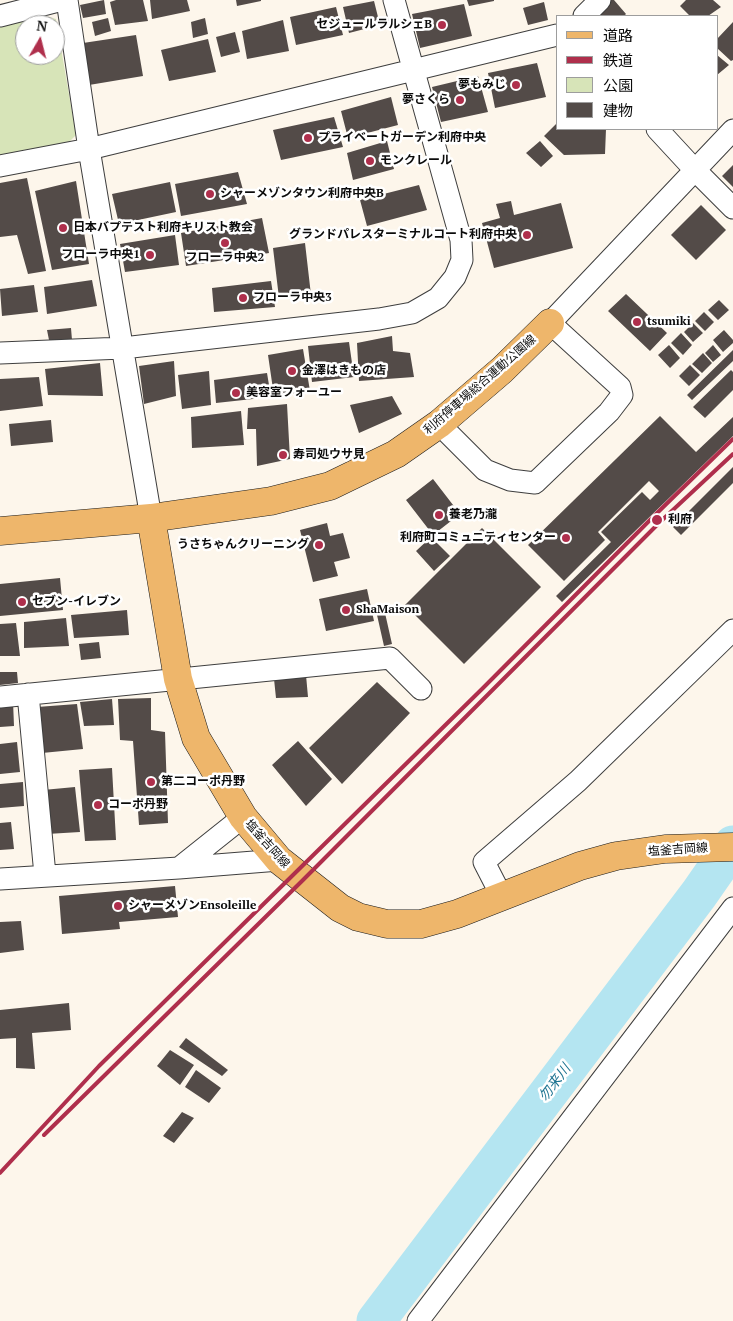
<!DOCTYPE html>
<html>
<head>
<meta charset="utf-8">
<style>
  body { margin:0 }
  #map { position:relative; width:733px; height:1321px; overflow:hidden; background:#fdf6eb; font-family:"PT Serif","Noto Sans JP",serif }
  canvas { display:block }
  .legend { position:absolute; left:556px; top:15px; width:162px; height:115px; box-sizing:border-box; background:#fff; border:1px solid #9d9d9d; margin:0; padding:6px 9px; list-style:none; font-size:15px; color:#0b0b0b }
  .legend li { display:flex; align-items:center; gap:10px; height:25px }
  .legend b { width:25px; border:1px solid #9d9d9d }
  .north { position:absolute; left:15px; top:15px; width:50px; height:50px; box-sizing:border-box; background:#fff; border:1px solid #9d9d9d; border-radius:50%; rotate:8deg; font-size:14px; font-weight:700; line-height:20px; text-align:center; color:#0b0b0b }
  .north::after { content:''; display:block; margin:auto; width:18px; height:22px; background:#af2f4c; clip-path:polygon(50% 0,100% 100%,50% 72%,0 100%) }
</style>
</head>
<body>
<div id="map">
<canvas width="733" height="1321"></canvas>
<ul class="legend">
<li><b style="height:6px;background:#eeb66b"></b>道路</li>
<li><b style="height:6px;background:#af2f4c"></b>鉄道</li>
<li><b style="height:14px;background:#d7e4b8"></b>公園</li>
<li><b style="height:14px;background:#534b48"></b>建物</li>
</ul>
<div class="north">N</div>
</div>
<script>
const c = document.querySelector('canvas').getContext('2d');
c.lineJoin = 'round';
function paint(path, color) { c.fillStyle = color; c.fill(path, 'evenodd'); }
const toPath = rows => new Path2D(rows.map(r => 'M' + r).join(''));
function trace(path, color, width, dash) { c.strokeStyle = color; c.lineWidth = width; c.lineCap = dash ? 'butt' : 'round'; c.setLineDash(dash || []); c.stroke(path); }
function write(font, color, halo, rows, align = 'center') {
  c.font = font + ' "PT Serif","Noto Sans JP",serif'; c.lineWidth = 5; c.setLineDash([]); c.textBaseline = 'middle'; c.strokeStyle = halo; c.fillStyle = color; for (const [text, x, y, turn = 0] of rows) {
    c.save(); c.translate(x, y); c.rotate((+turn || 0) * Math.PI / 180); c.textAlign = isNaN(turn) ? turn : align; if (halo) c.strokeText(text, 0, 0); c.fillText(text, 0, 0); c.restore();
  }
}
paint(toPath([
  [40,15,56,19,76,135,65,146,0,158,0,26],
  [25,25,55,25,55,55,25,55]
]), '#d7e4b8');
trace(toPath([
  [376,1321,699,894,733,845]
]), '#b4e5f1', 39);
paint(toPath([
  [104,0,106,14,83,18,80,5],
  [116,0,143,0,148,21,115,25,110,2],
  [150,0,187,0,190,11,152,19],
  [236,0,261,0,261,1,237,6],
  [467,0,494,0,494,1,469,6],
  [606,0,614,0,626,14,624,16,591,16],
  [686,0,713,0,721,7,708,16,690,16,680,6],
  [374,1,380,25,349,33,343,7],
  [544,2,548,20,528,25,523,8],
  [464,4,472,36,420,48,412,14],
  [336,7,343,35,296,45,290,17],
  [108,18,111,31,95,36,92,22],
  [205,18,208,34,193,38,191,22],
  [283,20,289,51,247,59,242,31],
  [733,22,733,60,731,61,717,48,717,39],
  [235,32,240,52,221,57,216,37],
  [136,35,143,76,89,85,83,43],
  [208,39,216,72,169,81,161,50],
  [717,55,729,65,717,75],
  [537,63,546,97,495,108,488,73],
  [478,76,488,112,441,122,432,87],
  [391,97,398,125,348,138,341,111],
  [334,117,343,147,281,160,273,130],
  [557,123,557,129,606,129,605,154,564,155,544,136],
  [387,141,394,169,353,180,347,153],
  [540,141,553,156,541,167,526,153],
  [733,165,733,187,722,176],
  [238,172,247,204,181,216,175,184],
  [27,178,46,271,28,274,17,235,0,237,0,183],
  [76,181,89,264,52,270,35,191],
  [170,182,176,212,119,224,112,194],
  [419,185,427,210,367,226,360,200],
  [511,201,514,215,561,203,573,248,494,268,482,223,500,218,496,204],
  [701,205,726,230,696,260,671,235],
  [262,218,269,253,186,266,181,233],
  [175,235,179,265,125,272,120,244],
  [305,243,311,295,279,298,273,248],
  [92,280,97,306,47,314,44,287],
  [271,281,275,307,214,312,212,288],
  [34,285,38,312,2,316,0,289],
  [626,294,667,333,650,351,608,311],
  [719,300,729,310,718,320,708,310],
  [704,312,714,322,705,331,695,321],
  [693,323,703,333,693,342,684,332],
  [71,328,72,340,49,340,47,330],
  [724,330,733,340,733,343,723,352,713,340],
  [681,333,692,345,683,355,671,343],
  [392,336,393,351,410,353,414,377,359,381,357,343],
  [349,342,354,377,312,382,308,346],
  [669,345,680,358,670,368,658,355],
  [713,345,721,355,713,362,705,353],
  [303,349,310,391,274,396,268,355],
  [733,350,733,361,692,400,687,395],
  [703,353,712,363,702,373,692,364],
  [174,361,176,396,144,404,139,366],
  [100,363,103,396,48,395,45,369],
  [690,365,700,375,689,386,679,376],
  [731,370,733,372,733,390,705,418,693,407],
  [209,371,211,405,182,409,178,375],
  [267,373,271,397,216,403,214,380],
  [39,377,43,406,0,411,0,379],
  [392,396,402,414,359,433,350,405],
  [287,404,290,459,257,466,256,429,247,429,248,408],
  [241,411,244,445,192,448,191,417],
  [660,416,696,452,733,417,733,436,562,602,556,596,611,542,601,532,642,492,650,500,659,491,649,481,598,532,605,540,564,581,528,545],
  [51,420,53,442,11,446,9,424],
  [733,467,733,483,681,535,673,527],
  [433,479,460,514,433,535,406,500],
  [327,523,330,536,343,533,350,558,334,562,338,576,313,582,300,530],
  [482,528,541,587,464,664,405,605],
  [431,537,450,556,434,571,416,551],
  [60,578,63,610,0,616,0,584],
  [367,589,374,621,326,631,319,599],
  [127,610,129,635,74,638,71,615],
  [385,613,392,644,384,646,377,615],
  [66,618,69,646,24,648,24,622],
  [16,623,20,656,0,656,0,624],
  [99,642,101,658,81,660,79,644],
  [0,672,17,672,18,683,0,685],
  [306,675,308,697,276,698,274,679],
  [377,682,410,713,342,784,309,748],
  [151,698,151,730,165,732,168,823,139,825,133,741,120,740,118,699],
  [112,699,114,725,84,726,80,702],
  [13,701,14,726,0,727,0,703],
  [77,704,83,749,42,753,37,707],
  [298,741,332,779,306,806,272,765],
  [17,742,20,772,0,774,0,744],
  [112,768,116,840,85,841,79,770],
  [23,782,24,806,0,808,0,784],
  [75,787,80,832,47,834,43,790],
  [11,822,14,849,0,850,0,823],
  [175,886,178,917,119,922,120,929,62,934,59,896],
  [21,921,24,950,0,953,0,922],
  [69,1003,71,1030,32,1033,35,1069,16,1068,16,1038,0,1039,0,1010],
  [186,1038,228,1070,222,1076,179,1047],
  [170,1050,194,1065,180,1085,157,1066],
  [196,1070,221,1088,209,1103,185,1087],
  [182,1112,194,1118,174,1143,163,1136]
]), '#534b48');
const minor = toPath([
  [67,0,89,149,151,518],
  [0,16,62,0],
  [584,16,600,0],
  [657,129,694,169,733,208],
  [0,166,89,149,557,35],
  [0,353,123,348,379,319,412,313,438,298,455,277,462,260,461,240,394,0],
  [439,424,485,470,510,480,535,483,609,412,622,395,620,387,550,323,733,130],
  [28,694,45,875],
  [0,697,390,658,421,689],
  [179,868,279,860],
  [0,879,179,868,243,817],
  [502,897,484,862,578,781,733,630],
  [418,1321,733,908]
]);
const major = toPath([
  [151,518,178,679,196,738,243,817,279,860,340,908,358,917,387,924,421,924,457,914,580,866,616,856,665,849,733,847],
  [0,531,151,518,271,501,330,486,396,454,439,424,502,370,550,323]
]);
trace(minor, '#3e3e3e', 23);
trace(major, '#1c1c1c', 29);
trace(minor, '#fff', 21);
trace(major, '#eeb66b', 28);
trace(toPath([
  [44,1135,303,880,660,522,733,454],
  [0,1173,99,1066,483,688,654,516,733,439]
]), '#af2f4c', 4);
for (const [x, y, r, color] of [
  [442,25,5,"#af2f4c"],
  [516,85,5,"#af2f4c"],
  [460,100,5,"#af2f4c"],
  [308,138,5,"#af2f4c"],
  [370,161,5,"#af2f4c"],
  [210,194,5,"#af2f4c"],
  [63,228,5,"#af2f4c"],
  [527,235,5,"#af2f4c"],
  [225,243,5,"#af2f4c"],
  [150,255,5,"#af2f4c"],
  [243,298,5,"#af2f4c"],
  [637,322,5,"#af2f4c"],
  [292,371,5,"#af2f4c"],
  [236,393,5,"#af2f4c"],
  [283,455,5,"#af2f4c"],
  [439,515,5,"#af2f4c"],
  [657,520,6,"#af2f4c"],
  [566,538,5,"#af2f4c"],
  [319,545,5,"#af2f4c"],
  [22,602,5,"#af2f4c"],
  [346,610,5,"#af2f4c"],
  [151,782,5,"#af2f4c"],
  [98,805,5,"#af2f4c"],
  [118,906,5,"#af2f4c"]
]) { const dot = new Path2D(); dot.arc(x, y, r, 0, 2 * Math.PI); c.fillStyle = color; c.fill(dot); trace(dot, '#fff', 2); }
write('bold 12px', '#0b0b0b', '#fff', [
  ["セジュールラルシェB",432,25,"right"],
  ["夢もみじ",506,85,"right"],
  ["夢さくら",450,100,"right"],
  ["プライベートガーデン利府中央",318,138],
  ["モンクレール",380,161],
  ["シャーメゾンタウン利府中央B",220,194],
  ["日本バプテスト利府キリスト教会",73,228],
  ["グランドパレスターミナルコート利府中央",517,235,"right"],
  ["フローラ中央1",140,255,"right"],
  ["フローラ中央2",225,258,"center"],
  ["フローラ中央3",253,298],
  ["tsumiki",647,322],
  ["金澤はきもの店",302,371],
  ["美容室フォーユー",246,393],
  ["寿司処ウサ見",293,455],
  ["養老乃瀧",449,515],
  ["利府",668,520],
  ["利府町コミュニティセンター",556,538,"right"],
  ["うさちゃんクリーニング",309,545,"right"],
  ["セブン-イレブン",32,602],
  ["ShaMaison",356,610],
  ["第二コーポ丹野",161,782],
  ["コーポ丹野",108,805],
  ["シャーメゾンEnsoleille",128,906]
], 'left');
write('12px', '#0b0b0b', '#fff', [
  ["利府停車場総合運動公園線",480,385,-41],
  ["塩釜吉岡線",267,844,48],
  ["塩釜吉岡線",678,850,-4]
]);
write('italic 14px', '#1f7592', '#fff', [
  ["勿来川",555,1083,-53]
]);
</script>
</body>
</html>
